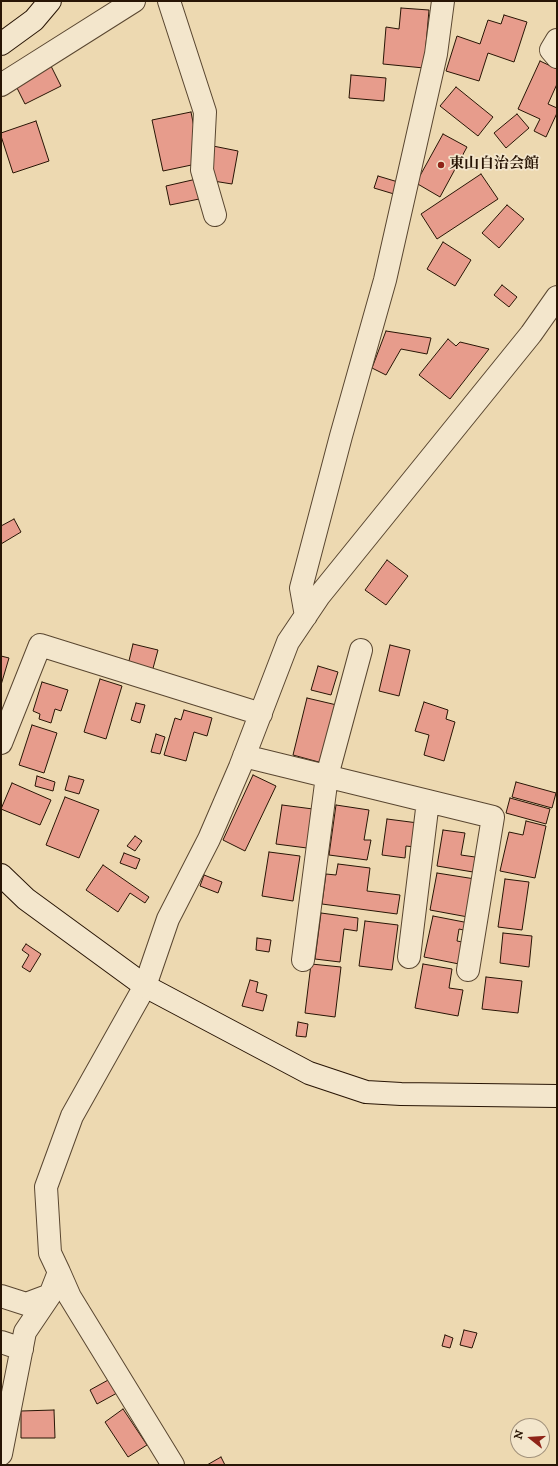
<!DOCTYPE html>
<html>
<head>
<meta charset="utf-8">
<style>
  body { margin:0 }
  #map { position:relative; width:558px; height:1466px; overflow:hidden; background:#edd9b1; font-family:"IM FELL DW Pica",serif }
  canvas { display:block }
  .frame { position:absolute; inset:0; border:2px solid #281505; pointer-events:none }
  .north { position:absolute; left:510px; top:1418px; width:40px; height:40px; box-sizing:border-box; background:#f3e6cc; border:1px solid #a2927c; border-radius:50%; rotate:287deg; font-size:11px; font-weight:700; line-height:16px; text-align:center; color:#281505 }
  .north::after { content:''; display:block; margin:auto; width:14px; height:18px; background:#8f2418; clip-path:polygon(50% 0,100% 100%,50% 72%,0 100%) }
</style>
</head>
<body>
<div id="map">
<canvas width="558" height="1466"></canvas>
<div class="frame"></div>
<div class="north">N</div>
</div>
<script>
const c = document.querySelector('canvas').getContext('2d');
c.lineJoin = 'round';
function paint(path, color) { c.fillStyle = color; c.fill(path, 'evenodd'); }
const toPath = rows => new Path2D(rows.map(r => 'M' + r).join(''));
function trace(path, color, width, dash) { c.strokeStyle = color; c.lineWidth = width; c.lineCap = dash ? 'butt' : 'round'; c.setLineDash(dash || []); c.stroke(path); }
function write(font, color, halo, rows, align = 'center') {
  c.font = font + ' "IM FELL DW Pica","Noto Serif JP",serif'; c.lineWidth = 3.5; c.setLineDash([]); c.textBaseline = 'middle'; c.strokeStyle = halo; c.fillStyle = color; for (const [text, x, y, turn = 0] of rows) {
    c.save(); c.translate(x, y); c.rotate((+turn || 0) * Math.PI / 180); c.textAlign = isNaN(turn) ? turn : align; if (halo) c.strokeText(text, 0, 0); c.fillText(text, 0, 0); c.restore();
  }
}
const building = toPath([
  [401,8,429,10,424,68,383,64,386,27,399,29,401,8],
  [504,15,527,22,514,62,488,53,479,81,446,71,457,36,480,44,488,20,501,24,504,15],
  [540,61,557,69,557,84,548,104,557,108,557,113,546,137,534,131,540,119,518,109,540,61],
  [51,66,61,86,25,104,15,84,51,66],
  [351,75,386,78,384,101,349,98,351,75],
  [456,87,493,117,478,136,440,106,456,87],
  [191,112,201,163,163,171,152,120,191,112],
  [517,114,529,128,506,148,494,133,517,114],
  [36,121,49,161,13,173,1,136,1,133,36,121],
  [443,134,467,147,440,197,416,183,443,134],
  [213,146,238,151,232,184,207,180,213,146],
  [481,174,498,199,437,239,421,214,481,174],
  [378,176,398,182,394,194,374,188,378,176],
  [201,178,204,198,170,205,166,186,201,178],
  [507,205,524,219,499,248,482,233,507,205],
  [443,242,471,260,455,286,427,269,443,242],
  [502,285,517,297,509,307,494,295,502,285],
  [386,331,431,338,427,354,401,349,386,375,372,368,386,331],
  [448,339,456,346,460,342,489,349,450,399,419,375,448,339],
  [14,519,21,532,1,544,1,526,14,519],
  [387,560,408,576,386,605,365,590,387,560],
  [133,644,158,650,152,672,128,665,133,644],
  [390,645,410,650,399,696,379,691,390,645],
  [1,656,9,658,1,685,1,656],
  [318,666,338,672,331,695,311,690,318,666],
  [100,679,122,686,106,739,84,732,100,679],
  [42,682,68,690,61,711,55,709,51,723,39,719,40,714,33,711,42,682],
  [307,698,341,706,326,764,293,755,307,698],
  [424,702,448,710,446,719,455,722,444,761,424,755,429,735,415,731,424,702],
  [136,703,145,705,140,723,131,720,136,703],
  [184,710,212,718,207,736,194,732,186,761,164,755,175,718,181,720,184,710],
  [32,725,57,733,44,773,19,765,32,725],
  [156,734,165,737,160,754,151,752,156,734],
  [253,775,276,786,245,851,223,840,253,775],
  [37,776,55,782,53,791,35,786,37,776],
  [69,776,84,780,79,794,65,790,69,776],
  [516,782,556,793,552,808,512,797,516,782],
  [12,783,51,800,40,825,1,809,12,783],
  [65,797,99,810,79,858,46,845,65,797],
  [510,798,550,809,546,824,506,813,510,798],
  [282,805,313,809,307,848,276,844,282,805],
  [336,805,369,810,364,840,371,840,367,860,329,855,336,805],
  [387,819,418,823,415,847,406,846,405,858,382,855,387,819],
  [526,821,546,826,535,878,500,871,509,832,523,835,526,821],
  [443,830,465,833,461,855,482,858,479,873,437,866,443,830],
  [135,836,142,841,135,851,127,846,135,836],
  [269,852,300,856,293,901,262,896,269,852],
  [124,853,140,859,136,869,120,863,124,853],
  [338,864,370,868,367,891,400,895,397,914,322,904,326,874,336,875,338,864],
  [103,865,149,897,145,903,130,893,118,912,86,890,103,865],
  [437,873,475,879,468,917,430,910,437,873],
  [204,875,222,882,218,893,200,886,204,875],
  [505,879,529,882,522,930,498,927,505,879],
  [321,913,358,918,357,931,344,929,340,962,315,959,321,913],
  [433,916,469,923,468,931,459,929,457,941,468,943,464,965,424,957,433,916],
  [365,921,398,925,392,970,359,966,365,921],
  [503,933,532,936,529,967,500,963,503,933],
  [257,938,271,940,269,952,256,950,257,938],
  [26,944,41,954,30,972,22,967,29,955,22,950,26,944],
  [311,964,341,967,335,1017,305,1013,311,964],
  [423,964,452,969,449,988,463,990,458,1016,415,1008,423,964],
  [486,977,522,981,518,1013,482,1009,486,977],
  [250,980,258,982,256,992,267,995,263,1011,242,1006,250,980],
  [298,1022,308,1024,306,1037,296,1036,298,1022],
  [464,1330,477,1333,472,1348,460,1345,464,1330],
  [445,1335,453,1338,450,1348,442,1346,445,1335],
  [110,1379,117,1393,97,1404,90,1390,110,1379],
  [123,1409,147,1445,128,1457,105,1422,123,1409],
  [54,1410,55,1438,21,1438,21,1411,54,1410],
  [221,1457,225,1465,207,1465,221,1457]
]);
paint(building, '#e79c8c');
trace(building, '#281505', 1);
const street = toPath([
  [169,1,205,112,202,170,215,215],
  [557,40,551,50,557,57],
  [1,85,134,1],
  [306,616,301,588,341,436,385,280,436,54,443,1],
  [1,743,40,645,261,714],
  [244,756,493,817,468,970],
  [409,957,428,801],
  [303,960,327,776,361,650],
  [1,1296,26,1304,50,1295],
  [1,1342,22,1349],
  [1,1454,25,1332,50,1295,59,1272],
  [173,1465,70,1297,59,1272,50,1253,46,1187,72,1116,145,986,168,919,209,839,240,767,288,642,319,596,531,334,557,297]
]);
const secondary = toPath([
  [1,44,34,20,50,1],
  [1,875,26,899,145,986,309,1073,366,1092,401,1094,557,1096]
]);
trace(street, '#594630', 24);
trace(secondary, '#281505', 24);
trace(street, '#f3e6cc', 22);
trace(secondary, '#f3e6cc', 22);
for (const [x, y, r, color] of [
  [441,165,4,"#8f2418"]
]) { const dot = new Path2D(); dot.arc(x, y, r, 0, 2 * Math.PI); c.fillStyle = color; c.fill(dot); trace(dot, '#f3e6cc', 1.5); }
write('bold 15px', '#281505', '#f3e6cc', [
  ["東山自治会館",449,165]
], 'left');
</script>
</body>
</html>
